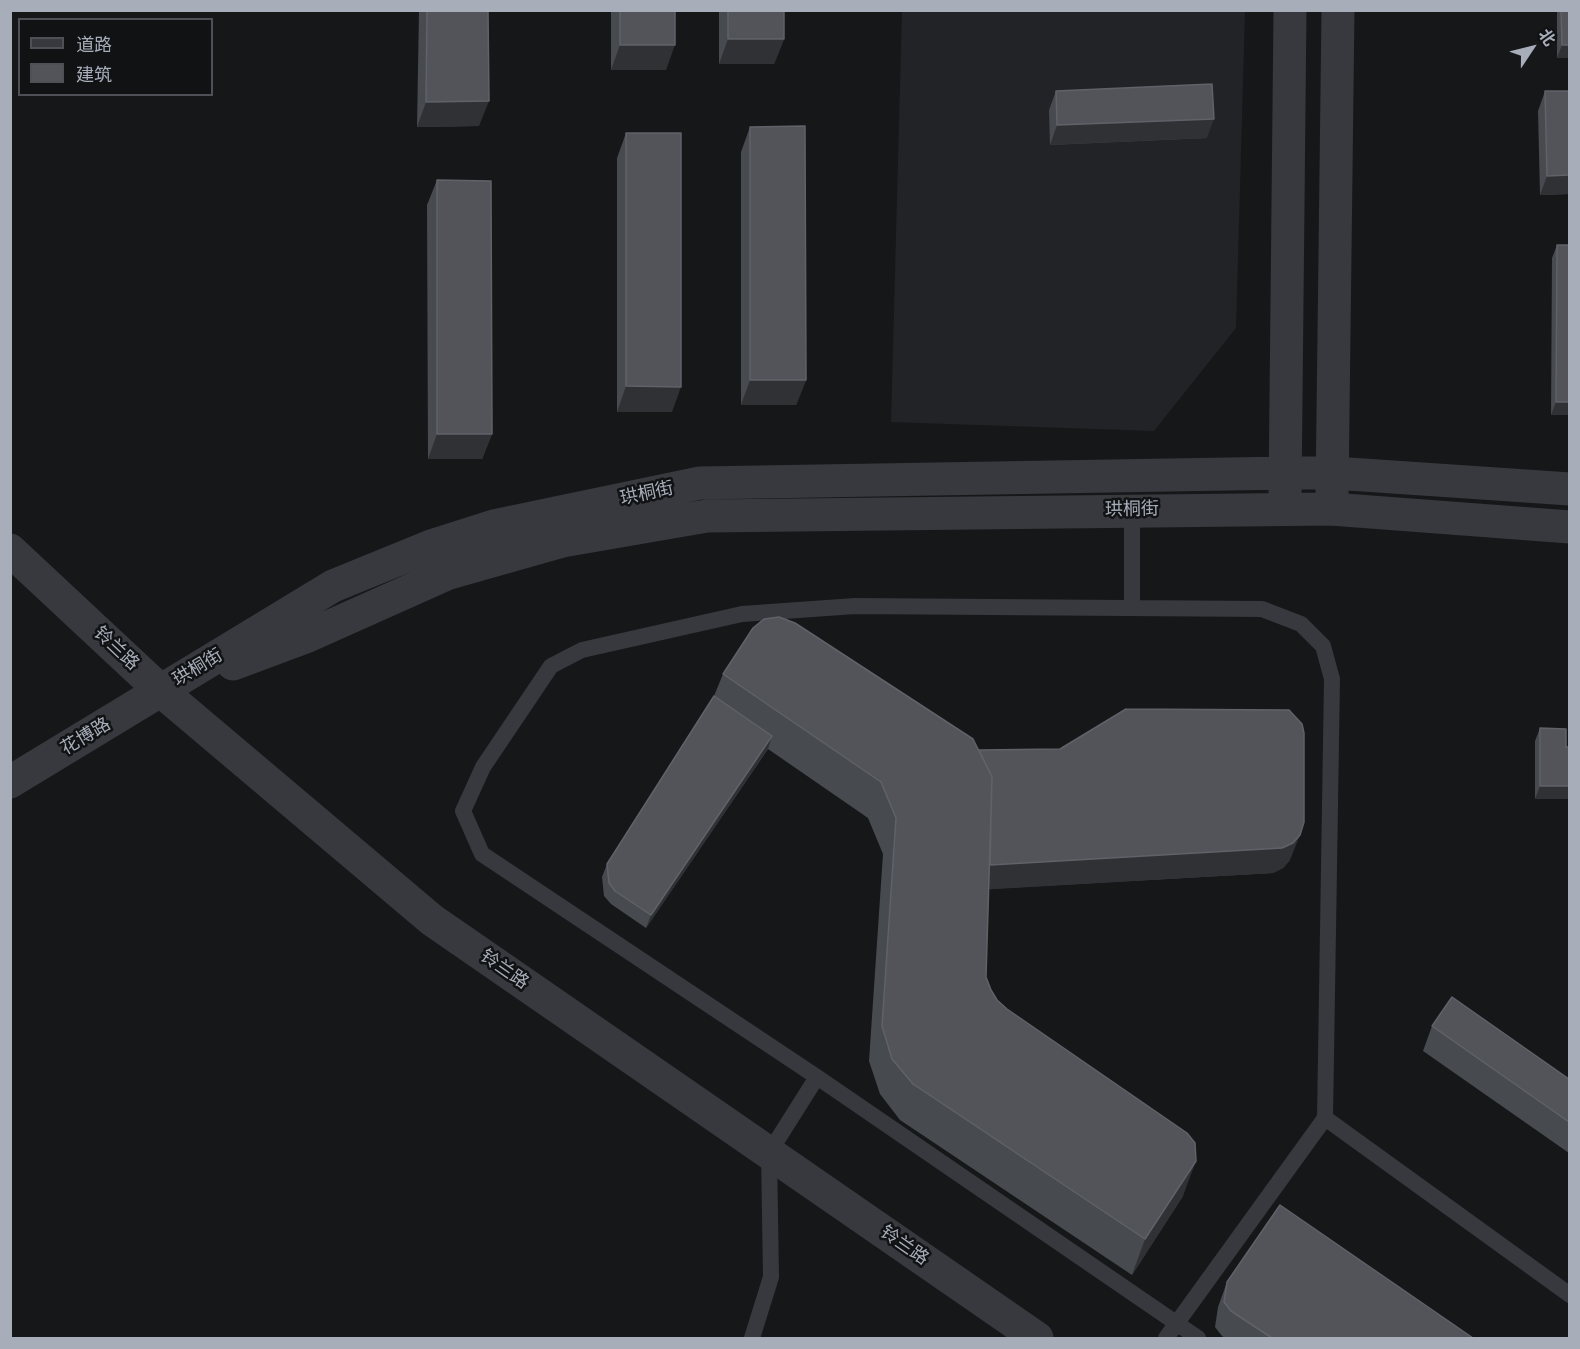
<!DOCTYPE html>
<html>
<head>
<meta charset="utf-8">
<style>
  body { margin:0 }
  #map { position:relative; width:1580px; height:1349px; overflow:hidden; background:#161719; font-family:"Varela Round","Noto Sans SC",sans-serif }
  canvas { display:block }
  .frame { position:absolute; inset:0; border:12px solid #a7aeba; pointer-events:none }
  .legend { position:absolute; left:18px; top:18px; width:195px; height:78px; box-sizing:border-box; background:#111214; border:2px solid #4d5056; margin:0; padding:8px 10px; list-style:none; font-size:18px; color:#a7aeba }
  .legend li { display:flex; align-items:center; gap:12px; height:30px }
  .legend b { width:30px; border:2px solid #4d5056 }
  .north { position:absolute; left:1502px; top:18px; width:60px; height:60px; -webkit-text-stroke:4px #111214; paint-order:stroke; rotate:55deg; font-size:16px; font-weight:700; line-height:24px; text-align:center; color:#a7aeba }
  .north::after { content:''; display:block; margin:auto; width:21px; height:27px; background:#a7aeba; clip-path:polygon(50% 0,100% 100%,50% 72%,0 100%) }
</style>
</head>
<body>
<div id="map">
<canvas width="1580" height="1349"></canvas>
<div class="frame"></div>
<ul class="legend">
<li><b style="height:8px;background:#37393e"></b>道路</li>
<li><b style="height:16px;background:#52545a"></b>建筑</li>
</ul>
<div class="north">北</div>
</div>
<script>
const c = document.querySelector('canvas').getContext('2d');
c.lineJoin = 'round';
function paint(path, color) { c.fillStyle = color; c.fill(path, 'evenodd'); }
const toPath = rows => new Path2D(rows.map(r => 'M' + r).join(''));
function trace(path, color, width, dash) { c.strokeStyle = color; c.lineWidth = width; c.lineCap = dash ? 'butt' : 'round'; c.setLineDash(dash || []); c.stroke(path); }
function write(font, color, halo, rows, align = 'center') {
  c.font = font + ' "Varela Round","Noto Sans SC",sans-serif'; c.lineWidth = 5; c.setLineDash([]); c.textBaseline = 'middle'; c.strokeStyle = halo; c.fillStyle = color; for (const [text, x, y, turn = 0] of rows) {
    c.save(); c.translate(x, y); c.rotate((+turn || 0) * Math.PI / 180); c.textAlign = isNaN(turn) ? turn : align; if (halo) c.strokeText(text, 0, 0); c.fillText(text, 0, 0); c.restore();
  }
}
paint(toPath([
  [902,11,1245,11,1236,328,1154,431,891,422]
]), '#222326');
trace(toPath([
  [1132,608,1132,510],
  [752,1338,771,1277,769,1153,817,1077],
  [1166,1338,1325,1118],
  [1198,1338,817,1077,482,854,463,811,483,767,551,666,582,650,742,614,855,606,1262,609,1301,624,1323,646,1332,679,1325,1118,1570,1295]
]), '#37393e', 16);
trace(toPath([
  [1285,495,1290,10],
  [1332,495,1338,10],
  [10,550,161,691,432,920,1037,1338],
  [233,664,308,636,449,573,562,541,707,516,1331,509,1570,527],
  [10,782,333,586,431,546,494,526,700,483,1287,473,1334,473,1570,489]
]), '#37393e', 33);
paint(toPath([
  [419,10,488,10,479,126,417,127],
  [611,10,675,10,666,70,611,70],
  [719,10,784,10,784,39,774,64,719,64],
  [1557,10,1569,10,1569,58,1557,58],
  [1056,91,1207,138,1050,145,1049,110],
  [1545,91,1569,194,1540,195,1538,111],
  [750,127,806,380,796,405,741,405,741,152],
  [626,133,672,412,617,412,617,158],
  [437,180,492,434,482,459,428,459,427,205],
  [1557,245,1569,245,1569,415,1551,415,1552,258],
  [723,674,979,750,1290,860,1283,868,1273,873,989,889,986,977,991,990,997,1000,1183,1196,1132,1275,900,1120,880,1094,869,1061,883,854,868,818,768,749,646,928,611,904,604,896,602,877,607,864,714,696],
  [1540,728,1566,747,1569,799,1535,799,1535,741],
  [1432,1026,1569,1079,1569,1153,1423,1051],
  [1227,1282,1473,1338,1225,1338,1222,1336,1215,1327,1218,1307]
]), '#474a4e');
paint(toPath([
  [728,39,784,39,774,64,719,64],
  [620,45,675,45,666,70,611,70],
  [1562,45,1569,45,1569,58,1557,58],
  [489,101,479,126,417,127,426,102],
  [1214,119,1207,138,1050,145,1057,125],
  [1569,175,1569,194,1540,195,1547,176],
  [750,380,806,380,796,405,741,405],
  [626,386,681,387,672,412,617,412],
  [1556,402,1569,402,1569,415,1551,415],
  [437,434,492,434,482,459,428,459],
  [772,736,768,749,646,928,651,915],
  [1540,786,1569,786,1569,799,1535,799],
  [1300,835,1290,860,1283,868,1273,873,978,890,987,865],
  [1196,1161,1183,1196,1132,1275,1145,1239]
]), '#2f3134');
const building = toPath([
  [427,10,488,10,489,101,426,102,427,10],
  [620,10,675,10,675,45,620,45,620,10],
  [728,10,784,10,784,39,728,39,728,10],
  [1561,10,1569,10,1569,45,1562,45,1561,10],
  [1212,84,1214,119,1057,125,1056,91,1212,84],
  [1545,91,1569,91,1569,175,1547,176,1545,91],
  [805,126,806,380,750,380,750,127,805,126],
  [626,133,681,133,681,387,626,386,626,133],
  [437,180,491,181,492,434,437,434,437,180],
  [1557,245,1569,245,1569,402,1556,402,1557,245],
  [779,617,795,623,973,739,992,777,986,977,991,990,997,1000,1007,1009,1187,1133,1195,1143,1196,1161,1145,1239,913,1084,892,1059,882,1026,896,818,881,782,723,674,753,628,764,619,779,617],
  [714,696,772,736,651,915,615,891,609,883,607,864,714,696],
  [1126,709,1289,710,1302,724,1304,733,1304,822,1300,835,1293,843,1282,848,990,865,992,777,979,750,1060,749,1126,709],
  [1540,728,1566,729,1566,747,1569,747,1569,786,1540,786,1540,728],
  [1452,997,1569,1079,1569,1122,1432,1026,1452,997],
  [1280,1205,1473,1338,1272,1338,1231,1311,1224,1302,1227,1282,1280,1205]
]);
paint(building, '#52545a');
trace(building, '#5f6269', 1.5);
write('18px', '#a7aeba', '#111214', [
  ["珙桐街",647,494,-12],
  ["珙桐街",1132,510,-1],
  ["铃兰路",116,649,43],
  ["珙桐街",198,668,-31],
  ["花博路",86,737,-31],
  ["铃兰路",504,970,35],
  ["铃兰路",904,1246,35]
]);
</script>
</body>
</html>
